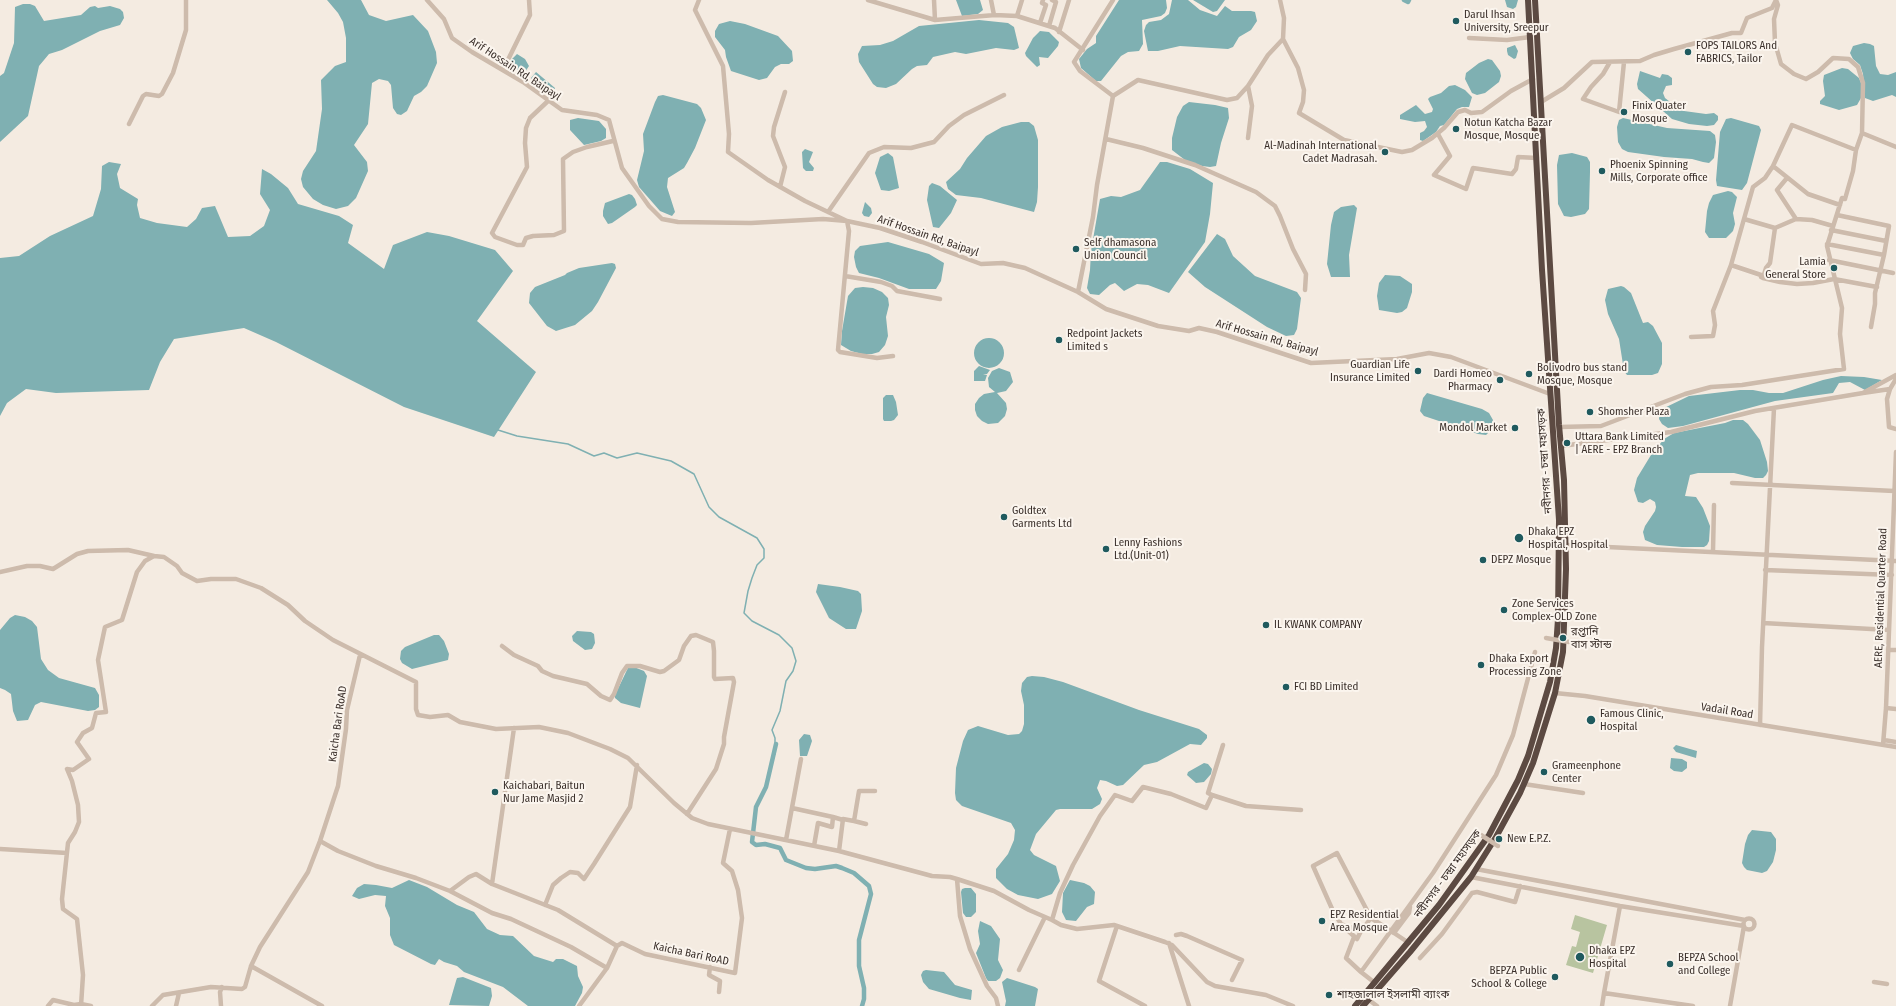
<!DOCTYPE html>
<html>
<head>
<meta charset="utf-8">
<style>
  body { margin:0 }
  canvas { display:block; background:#f4ebe1 }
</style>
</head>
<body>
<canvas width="1896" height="1006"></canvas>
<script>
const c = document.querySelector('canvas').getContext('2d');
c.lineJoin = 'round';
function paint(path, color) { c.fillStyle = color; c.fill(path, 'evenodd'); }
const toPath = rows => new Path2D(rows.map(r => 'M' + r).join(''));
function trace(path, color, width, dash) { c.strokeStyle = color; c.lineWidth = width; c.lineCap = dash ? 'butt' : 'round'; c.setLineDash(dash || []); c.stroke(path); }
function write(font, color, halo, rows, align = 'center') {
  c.font = font + ' "Fira Sans Condensed","Noto Sans Bengali",sans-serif'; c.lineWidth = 4; c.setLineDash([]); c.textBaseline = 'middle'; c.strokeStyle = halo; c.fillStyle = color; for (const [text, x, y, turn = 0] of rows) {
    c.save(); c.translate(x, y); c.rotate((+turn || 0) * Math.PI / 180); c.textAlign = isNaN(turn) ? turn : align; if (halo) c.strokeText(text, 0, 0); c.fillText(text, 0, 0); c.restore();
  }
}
paint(toPath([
  [1575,915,1607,925,1593,973,1566,965,1572,946,1576,947,1580,932,1571,929]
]), '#b8c4a0');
paint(toPath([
  [327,0,361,0,369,15,386,21,413,15,428,31,436,52,437,63,427,86,421,92,414,96,407,111,401,115,397,114,393,108,391,85,388,81,379,79,372,83,368,124,354,145,367,162,368,171,356,198,348,206,336,209,323,205,313,199,303,187,301,179,303,171,316,151,322,109,321,80,335,66,346,62,346,38,343,22,338,13],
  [956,0,980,0,983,10,978,14,962,16],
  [1119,0,1166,0,1167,8,1165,13,1161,16,1142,20,1143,44,1139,51,1128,52,1121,56,1101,81,1096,81,1081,68,1079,59,1087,49,1096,43,1096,36],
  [1172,0,1188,0,1200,10,1217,16,1225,6,1232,11,1251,11,1255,12,1257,21,1251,30,1239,37,1233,47,1228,49,1180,46,1158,51,1148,51,1144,31,1146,25,1149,22,1161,20,1169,14],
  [1193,0,1225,0,1217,11,1213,12],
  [1494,0,1518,0,1516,7,1513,9,1507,7,1505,0],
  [23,4,30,4,35,6,44,21,81,15,90,7,95,6,98,8,110,6,120,9,123,12,124,18,120,25,100,31,62,50,49,54,39,66,28,116,0,142,0,76,4,73,14,43,15,7],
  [979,20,1008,23,1014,27,1019,48,1014,50,996,48,966,54,955,52,933,57,927,65,917,66,912,69,896,84,886,88,877,87,873,84,859,62,858,54,862,46,880,45,893,41,919,26],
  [730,21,745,24,778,36,792,51,793,61,789,64,781,64,775,67,767,78,759,80,731,71,726,57,725,50,715,37,715,31,719,24],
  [1040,31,1049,32,1059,42,1058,46,1048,58,1039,57,1040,65,1037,67,1026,56,1025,53,1033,38],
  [1864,43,1870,44,1874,46,1876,66,1880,74,1888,75,1896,72,1896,97,1892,95,1873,101,1865,98,1863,74,1860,65,1853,59,1850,53,1853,46],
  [1515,45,1518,51,1516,58,1514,59,1508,55,1507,51,1507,48],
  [517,54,525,59,529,66,525,72,521,72,510,65,510,61],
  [1488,59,1492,60,1500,71,1501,76,1499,82,1485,93,1477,95,1472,93,1465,79,1466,73,1479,63],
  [1842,68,1848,69,1859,78,1861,83,1861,98,1857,105,1839,110,1820,104,1820,101,1825,96,1823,81,1824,75],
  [1640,71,1660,78,1662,74,1668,75,1672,78,1672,85,1666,86,1663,93,1665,98,1678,108,1684,111,1706,114,1714,113,1718,116,1718,120,1714,125,1707,126,1689,124,1672,119,1638,89,1637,84],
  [536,72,555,88,553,93,547,92,532,81,531,78],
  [1455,85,1465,90,1472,97,1469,107,1462,107,1457,109,1444,125,1440,126,1436,132,1423,141,1420,140,1420,133,1424,131,1427,127,1425,121,1415,122,1400,119,1400,115,1416,105,1425,114,1432,112,1433,109,1428,99,1430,97,1441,93,1449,86],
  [663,95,697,104,701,108,706,120,695,148,687,163,684,168,668,178,667,187,675,212,672,216,660,211,639,187,637,180,644,151,643,134,655,102,658,96],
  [1189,102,1215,105,1228,108,1229,118,1221,143,1216,166,1210,167,1202,166,1185,160,1172,150,1172,138,1177,117,1183,106],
  [578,118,599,121,606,129,606,138,601,141,584,145,570,130,570,120],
  [1623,118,1667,128,1710,131,1715,135,1716,142,1714,158,1709,163,1703,162,1692,159,1664,157,1628,152,1622,149,1618,142,1617,127,1619,120],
  [1731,118,1759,126,1761,130,1747,183,1742,190,1717,186,1716,180,1720,132,1726,119],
  [1021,122,1029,122,1034,126,1038,140,1038,187,1037,202,1034,212,981,198,956,195,948,189,946,182,960,169,967,158,986,136,1002,127],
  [805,149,813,152,809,162,814,168,813,171,806,171,803,168,802,152],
  [888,153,893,157,899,188,889,191,881,190,875,173,880,157],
  [1572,153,1587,157,1590,162,1590,172,1589,209,1585,214,1571,217,1564,216,1558,204,1557,165,1559,155],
  [109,162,121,164,117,174,120,188,138,199,137,205,140,218,157,223,187,227,196,219,202,208,215,206,228,237,250,236,264,226,270,210,260,194,262,169,271,174,288,188,298,204,339,216,353,225,348,243,384,269,393,245,427,232,449,236,495,250,513,271,477,321,536,372,494,437,404,407,276,342,244,328,174,339,160,362,149,390,56,393,26,389,7,403,0,416,0,258,19,256,50,236,93,216,101,189,102,166],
  [1160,162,1167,162,1190,169,1213,183,1210,214,1205,242,1169,293,1148,285,1137,284,1124,291,1115,283,1110,285,1099,295,1090,294,1087,288,1090,270,1091,251,1100,199,1111,196,1121,197,1140,190],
  [932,183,940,186,957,200,951,213,939,228,933,227,927,200,929,186],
  [1728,191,1732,192,1737,197,1733,213,1735,224,1733,231,1726,238,1709,238,1705,232,1707,211,1709,203,1713,195],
  [629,194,632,195,635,199,637,205,635,207,612,223,608,224,603,216,603,211,605,203],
  [865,202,871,208,872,213,869,217,864,216,862,213],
  [1354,205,1357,208,1349,255,1350,277,1331,277,1327,264,1331,225,1334,212,1341,207],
  [1217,234,1225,239,1233,256,1255,276,1297,292,1301,298,1297,329,1294,335,1286,336,1267,327,1205,287,1188,272],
  [888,242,929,254,944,263,941,281,936,289,909,289,879,278,859,273,856,267,854,257,855,251,860,246],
  [612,263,615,264,616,268,598,302,592,311,575,325,556,331,547,326,529,303,530,293,535,287,565,275,567,273,579,268],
  [1385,275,1400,276,1412,284,1412,292,1407,308,1402,312,1397,313,1379,310,1377,296,1379,283],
  [1621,286,1624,287,1631,293,1643,323,1648,322,1653,326,1662,343,1662,364,1658,373,1652,375,1627,375,1624,371,1619,339,1608,314,1605,300,1608,289],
  [863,287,873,288,882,292,888,298,889,305,886,317,888,336,885,345,879,352,872,354,862,354,851,351,841,345,842,331,848,296,855,288],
  '974 353a15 15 0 1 1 30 0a15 15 0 1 1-30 0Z',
  [979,366,990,370,987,374,983,374,987,375,985,381,974,381,974,371],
  [999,368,1010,372,1013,382,1006,391,997,393,1006,403,1007,409,1005,416,998,423,988,424,982,421,977,416,975,410,975,404,979,398,984,394,995,392,989,387,988,378,992,371],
  [1841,376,1864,377,1882,380,1865,390,1850,382,1839,383,1833,393,1775,401,1683,426,1668,428,1662,424,1659,419,1660,410,1689,396,1740,390,1753,390,1769,393,1783,393,1823,380],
  [1427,393,1482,409,1489,413,1493,420,1489,432,1486,435,1478,434,1424,416,1420,411,1423,398],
  [886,395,893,395,896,402,898,415,894,420,891,421,884,421,883,419,883,398],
  [1733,420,1743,420,1748,424,1760,440,1767,462,1768,471,1766,475,1763,478,1755,478,1734,473,1698,473,1690,475,1685,496,1696,497,1703,508,1710,526,1709,541,1707,545,1704,547,1682,547,1657,545,1645,540,1643,532,1645,526,1655,511,1656,507,1655,502,1650,499,1643,503,1638,502,1634,490,1637,478,1651,455,1664,439,1674,433,1725,423],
  [818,584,840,587,858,591,861,594,862,611,856,629,846,629,829,618,816,592],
  [15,615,25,617,32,621,37,627,41,659,48,670,59,678,95,688,99,695,99,707,95,710,88,711,41,702,35,705,28,720,17,721,13,711,11,694,5,690,0,688,0,630,10,618],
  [577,631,591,632,594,634,595,643,592,649,585,650,573,641,572,636],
  [434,635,439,635,444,641,449,654,448,660,412,669,402,663,400,659,401,651,405,647],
  [634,667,644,671,647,676,640,708,621,703,615,698,615,695,626,672,628,668],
  [1032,676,1044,677,1063,682,1139,710,1199,729,1207,735,1207,738,1201,745,1190,744,1157,762,1144,765,1123,785,1117,786,1106,781,1100,780,1097,788,1102,799,1100,804,1092,809,1060,809,1056,810,1036,834,1030,850,1034,855,1056,866,1060,881,1052,894,1038,899,1018,895,1007,889,996,878,996,869,1008,854,1014,840,1015,830,1011,823,962,806,956,800,955,793,956,768,963,741,968,730,978,726,1008,735,1019,734,1022,731,1024,724,1024,705,1021,691,1022,683,1027,677],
  [804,734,810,735,812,741,807,756,800,756,799,740],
  [1676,745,1697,751,1696,758,1676,752,1673,748],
  [1671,758,1682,759,1687,762,1687,768,1682,772,1674,771,1670,768],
  [1204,763,1208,764,1212,769,1211,774,1204,782,1196,783,1187,775,1188,772],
  [1752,830,1771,832,1776,839,1776,850,1773,862,1767,871,1762,873,1747,870,1744,867,1742,863,1745,844,1748,835],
  [409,880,427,887,457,905,474,912,487,929,500,935,513,936,534,956,553,962,556,959,563,959,577,966,578,976,583,987,582,993,575,1006,528,1006,503,987,464,972,457,966,444,962,439,959,435,965,431,964,394,945,390,935,390,918,385,906,386,896,375,895,359,899,352,896,357,888,364,884,376,885,392,888],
  [1070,880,1084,883,1090,886,1095,892,1094,904,1087,907,1076,921,1066,920,1062,912,1063,893],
  [965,888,971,888,976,894,976,912,971,917,966,917,963,913,961,892,962,889],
  [980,921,991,926,1000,939,998,960,1003,970,1000,978,996,981,988,981,986,978,976,953,980,944,978,931],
  [926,970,944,972,955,985,972,990,971,1000,960,998,929,989,923,982,921,975,923,971],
  [463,977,491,988,492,996,489,1006,449,1005,456,981,457,978],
  [1007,978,1035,987,1038,989,1035,1006,1005,1006,1006,1001,1002,982]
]), '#7fb0b2');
trace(toPath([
  [498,430,517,436,568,444,594,456,604,453,617,458,637,453,671,461,694,474,709,507,719,517,757,538,764,549,764,558,757,565,752,578,748,591,744,613,752,621,779,635,792,648,796,661,793,671,786,681,780,711,772,730,775,738,775,754]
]), '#7fb0b2', 1.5);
trace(toPath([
  [1404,0,1408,2,1409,0],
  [776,744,766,787,756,807,752,842,756,845,765,844,780,848,786,860,806,868,815,869,836,866,842,868,854,873,869,886,871,894,859,940,859,966,864,988,864,999,862,1006]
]), '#7fb0b2', 4.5);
trace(toPath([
  [427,0,444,19,452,38,472,52,523,82,562,110,597,115,609,120,622,168,649,206,662,219,678,222,751,223,823,219,847,221,880,228,922,242,981,264,1003,263,1025,268,1078,292,1106,309,1158,326,1189,331,1199,328,1217,332,1311,363,1397,359,1429,353,1451,357,1550,394],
  [699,0,695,10,723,66,729,134,728,152,768,180,805,201,847,221,849,231,838,350,840,352,877,358,893,356],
  [868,0,935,20],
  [934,0,935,20,995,15,1017,16,1022,0],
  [991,0,994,15],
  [1017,16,1055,28,1083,50],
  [1040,23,1046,5,1042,3,1043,0],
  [1049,26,1056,2,1052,0],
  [1059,32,1069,0],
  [1469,38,1507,40,1530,37],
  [1283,39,1298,68,1304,90,1303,102,1299,113,1344,140,1402,152,1412,150,1432,138,1444,128,1458,112,1465,110,1471,113,1482,112,1511,91,1533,79],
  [1610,62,1603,74,1591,87,1583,99,1619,112,1624,62],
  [503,70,530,15,529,0],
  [1113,96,1138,80,1227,100,1237,98,1248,86],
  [548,101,530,118,526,128,525,143,527,167,492,233,495,237,517,245,523,245,526,238,533,236,554,235,564,231,563,159,573,152,587,147,613,141],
  [1541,102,1564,88,1592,62,1640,61,1654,55,1674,49,1732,33,1741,33,1747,18,1772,8,1776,0],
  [129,124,143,96,146,94,159,96,162,94,173,73,186,30,186,0],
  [1862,133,1896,147],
  [1438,134,1450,156,1434,175,1466,189,1473,168,1512,174,1516,169,1518,157,1537,158],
  [1248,138,1252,106,1248,86,1268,55,1283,39,1284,18,1280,0],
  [1106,139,1143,148,1195,165,1256,192,1275,206,1280,216,1293,249,1306,274,1305,290],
  [1773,166,1808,194,1840,205],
  [1787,178,1777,190,1796,219],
  [780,187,785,167,773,136,774,127,785,92],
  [828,212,869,153,884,147,911,148,934,142,949,126,964,115,1004,95],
  [1837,215,1889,226,1884,255,1875,293,1875,304,1871,327],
  [1744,219,1775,228,1796,219,1812,220,1833,226],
  [1831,230,1886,241],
  [1827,244,1884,255],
  [1829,260,1893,273],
  [1731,265,1761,275,1761,277,1763,278,1780,282,1797,284,1813,283,1834,279,1877,287],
  [845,276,881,282,892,286,897,291,940,299],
  [1763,278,1766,268,1770,263,1775,228],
  [1078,292,1093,217,1097,185,1113,96,1080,71,1074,62,1113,0],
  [1691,337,1713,336,1715,325,1713,311,1731,265,1753,187,1765,178,1773,166,1792,125,1856,150],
  [1896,379,1890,389,1887,399,1889,427,1896,429],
  [1890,389,1863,393,1896,375],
  [1559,427,1601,426,1685,394,1711,387,1742,385,1844,369,1840,334,1842,308,1827,246,1842,198,1845,199,1853,171,1856,150,1862,133,1863,83,1858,67,1849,59,1833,58,1818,72,1806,79,1794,74,1781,64,1775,43,1774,19,1778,5,1776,0],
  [1561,446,1671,432,1755,411,1863,393],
  [1732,483,1894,491],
  [1566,545,1896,561],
  [1713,551,1714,505],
  [1765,570,1892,575],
  [0,572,27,566,40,566,53,569,77,554,88,551,128,550,154,556],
  [1763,623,1889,630],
  [502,646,514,655,538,666,542,671,553,676,587,684,601,696,610,700,614,694,622,673,627,666,640,666,660,672,664,671,679,660,684,646,691,636,696,635,713,642,714,651,714,677,715,679,733,678,734,682,724,737,724,744,716,769,687,814],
  [1888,650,1896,650],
  [1555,693,1585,696,1896,747],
  [1886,708,1896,709],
  [1760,725,1762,647,1774,408],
  [1884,740,1896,742],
  [1883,745,1886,708,1896,452],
  [1524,784,1583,793],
  [1212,795,1208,793,1223,745],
  [792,808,833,817],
  [854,821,866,824],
  [786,840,801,759],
  [320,841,338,851,376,866,416,878,450,891,492,913,511,919,571,947,607,968],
  [814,846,818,823,832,827,833,817,843,820],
  [0,849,67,853],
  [839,851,843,819,854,821,859,791,875,791],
  [1476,869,1745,920],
  [1471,877,1620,906,1744,926,1730,1006],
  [957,879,994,891,1029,910,1052,920],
  [492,884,514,728],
  [450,891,469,877,476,874,492,884,558,910,617,946],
  [545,905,553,885,561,878,570,872,578,873,584,879,594,864,630,807,637,765],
  [1620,906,1604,993,1693,1006],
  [1371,918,1361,931,1341,924,1333,911,1313,866,1337,853,1371,918,1394,933],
  '1743.5 924a5.5 5.5 0 1 1 11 0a5.5 5.5 0 1 1-11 0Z',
  [1117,926,1099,981,1145,1006],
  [1343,926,1357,939,1361,931],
  [1176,935,1181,934,1187,936,1242,960,1232,980],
  [1354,937,1346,958,1361,972],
  [1169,943,1189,1006],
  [1409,943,1394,933,1409,913,1410,907],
  [1420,958,1442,934,1472,893,1477,892,1515,902,1520,886],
  [710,967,709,975,720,981,719,992],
  [1019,970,1045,917],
  [1874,982,1887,984],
  [1375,983,1361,972,1433,873,1496,775,1513,735,1535,652],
  [1369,1000,1377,1006],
  [48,1006,53,1000,74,1005,81,1004,91,1006],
  [81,1006,83,975,77,919,63,909,62,899,68,843,75,832,79,822,78,805,72,781,67,769,73,770,89,759,77,742,83,733,92,728,96,713,106,712,98,660,105,627,122,620,137,572,145,561,154,556,164,557,177,566,182,573,197,581,211,579,236,579,261,588,288,605,305,621,333,640,416,682,416,709,418,715,430,717,448,715,460,722,496,729,539,727,568,733,610,749,628,758,674,803,692,818,708,824,839,851,932,876,950,877,957,879,960,916,970,949,987,986,996,998,998,1006],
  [152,1006,163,995,211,987,242,989,245,987,251,966],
  [176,1006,179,993],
  [221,1006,220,992,222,987],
  [322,1006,251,966,260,947,308,872,320,841,338,786,346,729,347,710,360,655],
  [579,1006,607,968,617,946,622,943,645,954,735,973,742,918,738,890,732,871,723,863,730,829],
  [1293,1006,1266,995,1215,986,1207,982,1172,945,1165,942,1114,925,1077,929,1061,925,1052,920,1060,893,1073,865,1100,816,1115,795,1132,801,1143,787,1171,794,1206,808,1212,795,1246,806,1301,810],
  [1602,1006,1604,993]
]), '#cdbbac', 4.5);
trace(toPath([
  [1355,1006,1439,905,1489,835,1518,780,1528,756,1550,682,1556,648,1558,619,1559,520,1542,270,1528,0],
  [1363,1006,1410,952,1471,877,1496,837,1520,793,1533,763,1555,693,1563,652,1566,569,1564,480,1559,425,1535,0]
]), '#5c4a42', 6);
trace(toPath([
  [1546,638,1569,642],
  [1481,835,1498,846]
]), '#cdbbac', 4.5);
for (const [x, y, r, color] of [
  [1456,21,4,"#1f5a5e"],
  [1688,52,4,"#1f5a5e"],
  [1624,112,4,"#1f5a5e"],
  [1456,129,4,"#1f5a5e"],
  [1385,152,4,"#1f5a5e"],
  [1602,171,4,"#1f5a5e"],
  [1076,249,4,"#1f5a5e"],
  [1834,268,4,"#1f5a5e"],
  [1059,340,4,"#1f5a5e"],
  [1418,371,4,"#1f5a5e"],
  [1529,374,4,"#1f5a5e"],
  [1500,380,4,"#1f5a5e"],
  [1590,412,4,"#1f5a5e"],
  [1515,428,4,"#1f5a5e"],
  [1567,443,4,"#1f5a5e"],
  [1004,517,4,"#1f5a5e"],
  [1519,538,5,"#1f5a5e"],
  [1106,549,4,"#1f5a5e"],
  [1483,560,4,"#1f5a5e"],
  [1504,610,4,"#1f5a5e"],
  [1266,625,4,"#1f5a5e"],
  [1563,638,4,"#1f5a5e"],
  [1481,665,4,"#1f5a5e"],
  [1286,687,4,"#1f5a5e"],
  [1591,720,5,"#1f5a5e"],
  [1544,772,4,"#1f5a5e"],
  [495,792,4,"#1f5a5e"],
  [1499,839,4,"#1f5a5e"],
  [1322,921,4,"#1f5a5e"],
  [1580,957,5,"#1f5a5e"],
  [1670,964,4,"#1f5a5e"],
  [1555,977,4,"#1f5a5e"],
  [1329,995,4,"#1f5a5e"]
]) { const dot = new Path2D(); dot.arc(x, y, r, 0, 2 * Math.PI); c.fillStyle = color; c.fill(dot); trace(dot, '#fbf5ee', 1.5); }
write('11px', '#3b302b', '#fbf5ee', [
  ["Darul Ihsan",1464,15],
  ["University, Sreepur",1464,28],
  ["FOPS TAILORS And",1696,46],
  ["FABRICS, Tailor",1696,59],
  ["Finix Quater",1632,106],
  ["Mosque",1632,119],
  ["Notun Katcha Bazar",1464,123],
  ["Mosque, Mosque",1464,136],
  ["Al-Madinah International",1377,146,"right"],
  ["Cadet Madrasah.",1377,159,"right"],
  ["Phoenix Spinning",1610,165],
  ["Mills, Corporate office",1610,178],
  ["Self dhamasona",1084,243],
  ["Union Council",1084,256],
  ["Lamia",1826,262,"right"],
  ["General Store",1826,275,"right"],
  ["Redpoint Jackets",1067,334],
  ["Limited s",1067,347],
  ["Guardian Life",1410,365,"right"],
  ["Insurance Limited",1410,378,"right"],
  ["Bolivodro bus stand",1537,368],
  ["Mosque, Mosque",1537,381],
  ["Dardi Homeo",1492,374,"right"],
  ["Pharmacy",1492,387,"right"],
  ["Shomsher Plaza",1598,412],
  ["Mondol Market",1507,428,"right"],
  ["Uttara Bank Limited",1575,437],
  ["| AERE - EPZ Branch",1575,450],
  ["Goldtex",1012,511],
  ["Garments Ltd",1012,524],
  ["Dhaka EPZ",1528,532],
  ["Hospital, Hospital",1528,545],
  ["Lenny Fashions",1114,543],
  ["Ltd.(Unit-01)",1114,556],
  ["DEPZ Mosque",1491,560],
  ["Zone Services",1512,604],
  ["Complex-OLD Zone",1512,617],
  ["IL KWANK COMPANY",1274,625],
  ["রপ্তানি",1571,632],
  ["বাস স্টান্ড",1571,645],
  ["Dhaka Export",1489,659],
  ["Processing Zone",1489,672],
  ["FCI BD Limited",1294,687],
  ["Famous Clinic,",1600,714],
  ["Hospital",1600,727],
  ["Grameenphone",1552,766],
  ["Center",1552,779],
  ["Kaichabari, Baitun",503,786],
  ["Nur Jame Masjid 2",503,799],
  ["New E.P.Z.",1507,839],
  ["EPZ Residential",1330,915],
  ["Area Mosque",1330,928],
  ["Dhaka EPZ",1589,951],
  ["Hospital",1589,964],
  ["BEPZA School",1678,958],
  ["and College",1678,971],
  ["BEPZA Public",1547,971,"right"],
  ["School & College",1547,984,"right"],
  ["শাহজালাল ইসলামী ব্যাংক",1337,995]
], 'left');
write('11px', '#3b302b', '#fbf5ee', [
  ["Arif Hossain Rd, Baipayl",515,69,33],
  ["Arif Hossain Rd, Baipayl",928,236,19],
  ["Arif Hossain Rd, Baipayl",1267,338,16],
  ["নবীনগর - চন্দ্রা মহাসড়ক",1545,461,-94],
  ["AERE, Residential Quarter Road",1881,598,-88],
  ["Vadail Road",1727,711,9],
  ["Kaicha Bari RoAD",338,724,-82],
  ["নবীনগর - চন্দ্রা মহাসড়ক",1448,874,-54],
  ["Kaicha Bari RoAD",691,954,12]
]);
</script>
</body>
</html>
